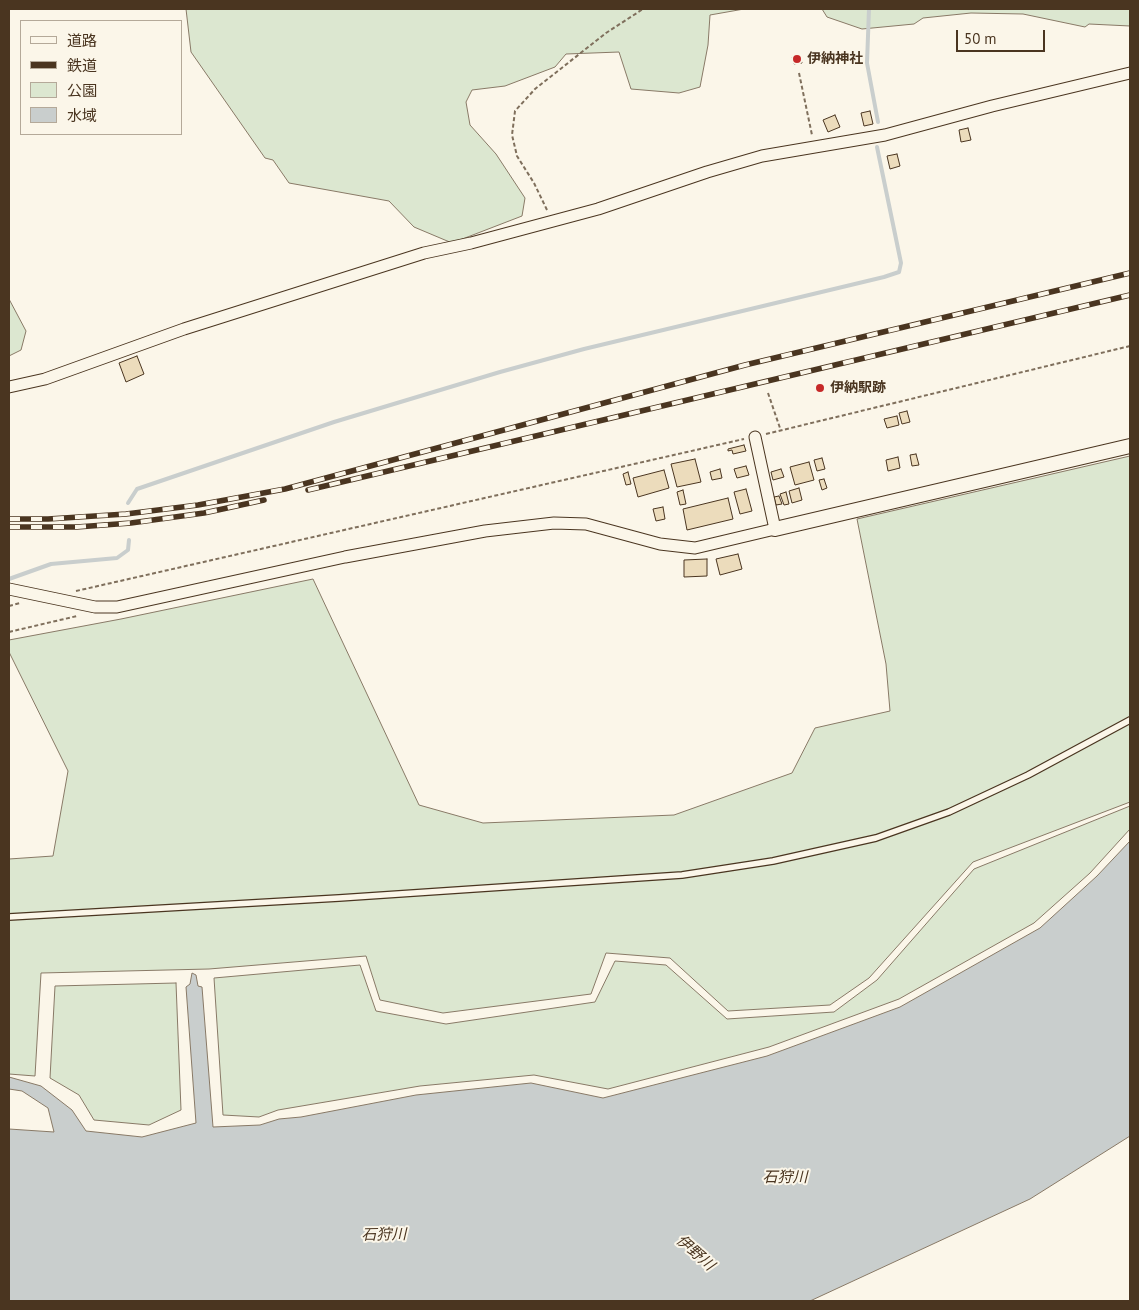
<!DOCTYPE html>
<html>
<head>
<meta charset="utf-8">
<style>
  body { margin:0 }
  #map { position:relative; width:1139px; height:1310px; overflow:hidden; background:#fbf6e9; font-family:"PT Sans","Noto Sans JP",sans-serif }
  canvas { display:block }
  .frame { position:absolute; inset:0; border:10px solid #4a3520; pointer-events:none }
  .legend { position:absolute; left:20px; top:20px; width:162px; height:115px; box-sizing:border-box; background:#fbf6e9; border:1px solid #b4a999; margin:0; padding:6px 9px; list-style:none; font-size:15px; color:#4a3520 }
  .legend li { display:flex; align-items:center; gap:10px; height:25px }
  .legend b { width:25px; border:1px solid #b4a999 }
  .scale { position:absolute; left:956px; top:30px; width:89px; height:22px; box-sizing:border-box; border:2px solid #4a3520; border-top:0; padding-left:6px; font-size:15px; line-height:18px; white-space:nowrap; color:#4a3520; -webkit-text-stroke:4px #fbf6e9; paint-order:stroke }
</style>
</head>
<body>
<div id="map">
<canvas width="1139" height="1310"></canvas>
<div class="frame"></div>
<ul class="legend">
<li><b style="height:6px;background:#fbf6e9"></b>道路</li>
<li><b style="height:6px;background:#4a3520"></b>鉄道</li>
<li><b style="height:14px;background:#dce7d0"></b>公園</li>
<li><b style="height:14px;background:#c9cecd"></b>水域</li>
</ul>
<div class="scale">50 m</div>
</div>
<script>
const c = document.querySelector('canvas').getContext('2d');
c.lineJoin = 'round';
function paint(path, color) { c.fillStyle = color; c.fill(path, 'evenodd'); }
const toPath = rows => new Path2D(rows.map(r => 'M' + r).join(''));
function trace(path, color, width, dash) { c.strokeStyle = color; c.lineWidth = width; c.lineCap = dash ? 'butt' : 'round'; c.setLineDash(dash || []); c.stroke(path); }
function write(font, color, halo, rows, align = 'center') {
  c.font = font + ' "PT Sans","Noto Sans JP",sans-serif'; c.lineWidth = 4; c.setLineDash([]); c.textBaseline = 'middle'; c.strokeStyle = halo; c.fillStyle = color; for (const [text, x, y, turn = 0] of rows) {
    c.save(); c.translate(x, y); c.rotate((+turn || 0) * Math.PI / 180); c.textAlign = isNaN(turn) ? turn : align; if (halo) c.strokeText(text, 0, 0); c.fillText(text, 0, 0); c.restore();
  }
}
const green = toPath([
  [186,9,744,9,710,15,708,45,700,87,679,93,631,89,619,52,566,54,555,67,505,86,472,90,466,102,470,125,496,154,525,198,522,216,452,243,414,227,389,201,289,183,273,160,265,158,191,52,186,9],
  [822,9,1130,9,1130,26,1089,24,1085,27,1023,14,971,13,923,18,914,24,862,29,827,17,822,9],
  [9,299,26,331,21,350,9,356,9,299],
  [1130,456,1130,802,973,862,869,978,830,1005,728,1011,670,958,606,953,591,994,443,1013,380,1000,366,956,209,969,41,973,35,1076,9,1074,9,859,53,856,68,771,9,652,9,640,121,619,313,579,419,805,483,823,674,815,792,773,815,728,890,711,886,664,857,519,1130,456],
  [1130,806,1130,829,1090,873,1034,923,899,999,769,1047,608,1089,534,1075,420,1086,278,1110,259,1117,223,1115,214,978,360,965,376,1011,446,1024,595,1002,615,961,666,965,727,1019,834,1012,877,980,974,869,1130,806],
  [176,983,181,1110,149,1125,94,1120,79,1095,50,1078,55,986,176,983]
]);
paint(green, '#dce7d0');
trace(green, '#887966', 1);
const water = toPath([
  [1130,841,1130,1136,1030,1199,810,1301,9,1301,9,1129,54,1132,48,1108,22,1091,9,1089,9,1077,41,1086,72,1110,86,1131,142,1137,196,1123,186,987,190,984,192,973,196,975,198,986,202,987,213,1127,260,1125,279,1119,301,1117,416,1095,531,1083,603,1098,767,1056,900,1007,1040,928,1097,876,1130,841]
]);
paint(water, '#c9cecd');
trace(water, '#887966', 1);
trace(toPath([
  [869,9,867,63,878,122],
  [128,503,137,489,334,422,500,372,584,349,884,277,899,272,901,263,877,147],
  [9,579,51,564,117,558,128,550,129,540]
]), '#c9cecd', 4);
const building = toPath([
  [800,56,802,63,794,64,792,57,800,56],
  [870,111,873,124,864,126,861,113,870,111],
  [835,115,840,127,828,132,823,120,835,115],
  [968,128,971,140,961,142,959,130,968,128],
  [897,154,900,166,890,169,887,156,897,154],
  [137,356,144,374,126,382,119,363,137,356],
  [907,411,910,422,902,424,899,413,907,411],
  [897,416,899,425,887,428,884,419,897,416],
  [744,445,746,451,733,454,732,450,728,451,728,449,744,445],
  [916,454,919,465,912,466,910,455,916,454],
  [898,457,900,468,888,471,886,460,898,457],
  [822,458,825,469,817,471,814,460,822,458],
  [695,459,701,482,677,487,671,464,695,459],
  [809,462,814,480,795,485,790,467,809,462],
  [746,466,749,475,737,478,734,469,746,466],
  [720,469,722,478,712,480,710,472,720,469],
  [781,469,784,477,773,480,771,472,781,469],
  [664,470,669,488,638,497,633,478,664,470],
  [628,472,631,484,626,485,623,474,628,472],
  [824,479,827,488,822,490,819,480,824,479],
  [799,488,802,500,792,503,789,491,799,488],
  [746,489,752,511,740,514,734,492,746,489],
  [683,490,686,504,680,505,677,492,683,490],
  [786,492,789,504,784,505,780,494,786,492],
  [779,496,782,504,776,505,774,497,779,496],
  [728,498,733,519,687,530,683,509,728,498],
  [663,507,665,519,656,521,653,509,663,507],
  [738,554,742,569,720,575,716,559,738,554],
  [707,559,707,576,684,577,684,560,707,559]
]);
paint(building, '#ecdcbc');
trace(building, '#4a3520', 1);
const service = toPath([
  [9,917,339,898,682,875,773,861,876,838,949,812,1028,775,1130,720]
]);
const minor = toPath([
  [9,387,45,379,184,329,424,253,471,243,598,209,707,172,762,156,885,135,992,106,1130,73],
  [9,589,95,607,117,607,345,557,485,531,554,523,586,524,660,544,695,548,775,529,755,437]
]);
const tertiary = toPath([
  [775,529,1130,446]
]);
trace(service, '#4a3520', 8);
trace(minor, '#4a3520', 13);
trace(tertiary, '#4a3520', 16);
trace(toPath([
  [799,73,812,135],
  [547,210,534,183,517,156,512,135,515,111,535,89,606,33,643,9],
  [768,393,781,431],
  [766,434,1130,346],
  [76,591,744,439],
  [9,606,20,603],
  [9,632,77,616]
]), '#7f6f5c', 2, [4, 2.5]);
trace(service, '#fbf6e9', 5.5);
trace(minor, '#fbf6e9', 11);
trace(tertiary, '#fbf6e9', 14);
const rail = toPath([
  [308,490,1130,295],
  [9,519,48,519,126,514,198,505,285,489,745,365,1130,273],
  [9,527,77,527,131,523,204,513,264,500]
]);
trace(rail, '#4a3520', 5.5);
trace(rail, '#fbf6e9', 4, [11]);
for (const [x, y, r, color] of [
  [797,59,5,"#c62828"],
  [820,388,5,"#c62828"]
]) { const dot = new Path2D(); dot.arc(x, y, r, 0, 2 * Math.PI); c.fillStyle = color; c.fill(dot); trace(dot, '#fbf6e9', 2); }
write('bold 14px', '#4a3520', '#fbf6e9', [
  ["伊納神社",807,59],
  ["伊納駅跡",830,388]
], 'left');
write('italic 15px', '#4a3520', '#fbf6e9', [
  ["石狩川",785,1178],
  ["石狩川",384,1235,-1],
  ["伊野川",695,1253,41]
]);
</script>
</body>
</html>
